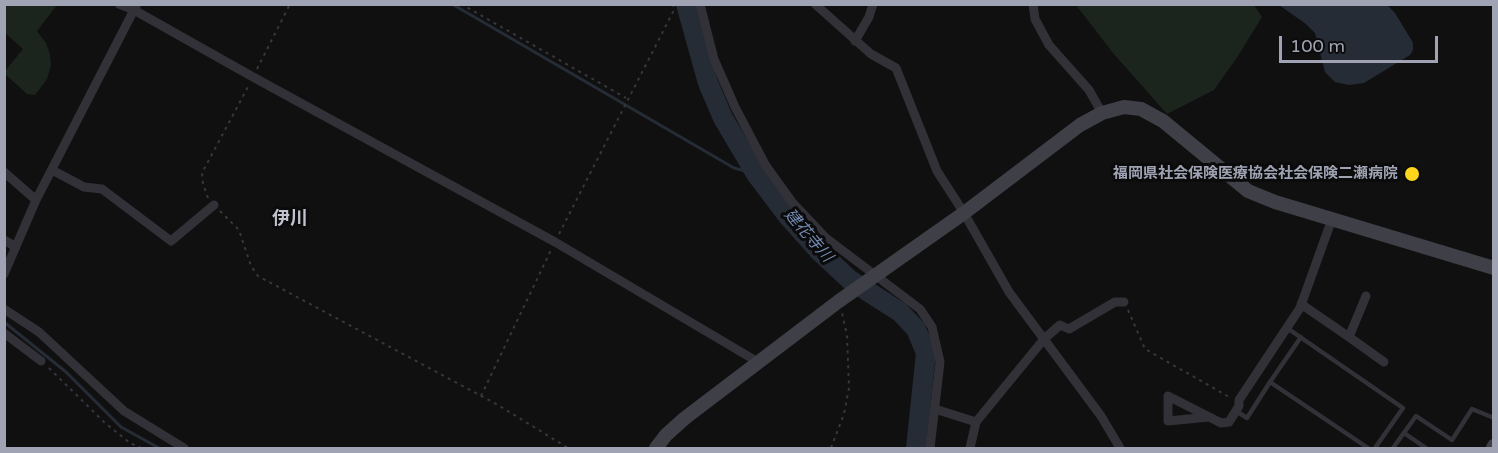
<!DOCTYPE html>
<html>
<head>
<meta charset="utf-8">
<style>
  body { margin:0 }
  #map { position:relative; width:1498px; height:453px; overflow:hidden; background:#101011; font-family:"Varela Round",sans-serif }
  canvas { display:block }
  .frame { position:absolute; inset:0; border:6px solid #a0a3b3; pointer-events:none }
  .scale { position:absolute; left:1279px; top:36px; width:159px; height:27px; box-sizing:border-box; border:3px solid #a0a3b3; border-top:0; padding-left:8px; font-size:18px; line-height:21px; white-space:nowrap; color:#a0a3b3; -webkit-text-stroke:4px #0b0b0c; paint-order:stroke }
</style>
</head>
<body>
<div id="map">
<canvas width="1498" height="453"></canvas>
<div class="frame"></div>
<div class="scale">100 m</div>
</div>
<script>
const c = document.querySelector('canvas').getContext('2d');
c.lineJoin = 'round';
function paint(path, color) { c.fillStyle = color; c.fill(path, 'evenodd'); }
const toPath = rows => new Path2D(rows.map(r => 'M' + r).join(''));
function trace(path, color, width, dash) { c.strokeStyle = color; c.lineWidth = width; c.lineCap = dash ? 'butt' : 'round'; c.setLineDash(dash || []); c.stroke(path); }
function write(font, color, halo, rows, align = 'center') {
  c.font = font + ' "Varela Round","Noto Sans JP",sans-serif'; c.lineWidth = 6; c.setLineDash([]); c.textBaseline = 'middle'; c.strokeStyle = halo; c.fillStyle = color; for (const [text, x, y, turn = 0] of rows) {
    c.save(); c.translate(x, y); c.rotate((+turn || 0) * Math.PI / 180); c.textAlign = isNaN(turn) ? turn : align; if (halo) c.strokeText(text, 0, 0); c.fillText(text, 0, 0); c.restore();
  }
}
paint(toPath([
  [5,4,57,5,37,31,46,43,50,54,51,65,47,79,35,95,27,94,5,74,5,71,23,49,5,33],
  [1076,5,1254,5,1262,17,1238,56,1214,90,1167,114,1113,53]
]), '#1c241e');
paint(toPath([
  [1279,5,1387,5,1395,13,1409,36,1413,43,1413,50,1410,55,1364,83,1349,85,1335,82,1325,72,1315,33,1306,24]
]), '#262c36');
trace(toPath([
  [452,4,734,168,756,174],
  [4,322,66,372,121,427,159,448]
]), '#262c36', 3);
trace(toPath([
  [686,4,708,83,723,118,756,174,787,215,820,252,850,280,900,312,916,329,926,353,916,448]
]), '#262c36', 20);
trace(toPath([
  [461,4,626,98],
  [257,69,290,4],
  [208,198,203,184,202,173,249,85],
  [220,211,239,230,251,266,258,276,498,405,568,448],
  [559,234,674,10,673,4],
  [1128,310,1145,349,1231,398],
  [49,368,105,423,130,443,141,448],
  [481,396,551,250],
  [831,448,844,414,849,388,847,335,842,313]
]), '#37373e', 2, [3, 4.5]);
trace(toPath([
  [1287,328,1403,408,1375,448],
  [1301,337,1270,382,1368,448],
  [1236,411,1247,418,1270,382],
  [1404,433,1426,448],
  [1393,448,1416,416,1452,440,1472,409,1494,418]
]), '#313137', 4.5);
trace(toPath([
  [119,4,134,10,253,77,555,242,758,362],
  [700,4,714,59,735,107,766,166,792,202,826,238,920,309,932,327,940,362,930,448],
  [815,4,871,54,896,68,937,171,964,213,1009,292,1101,416,1120,448],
  [1033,4,1035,19,1049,45,1089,90,1102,113],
  [855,41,869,17,873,4],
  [52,170,84,187,102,189,171,241,214,205],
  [4,172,36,200],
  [4,240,16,247],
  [4,274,36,200,137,4],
  [1301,304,1349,337,1366,296],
  [4,309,39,332,124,411,184,448],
  [4,333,41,361],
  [1349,337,1384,362],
  [935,409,976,422],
  [1209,417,1168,421,1168,396,1221,423,1229,422,1239,406,1239,400,1300,308,1332,219],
  [970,448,976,422,1044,339,1060,325,1069,329,1115,302,1124,302]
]), '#313137', 9);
trace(toPath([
  [656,448,666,435,685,418,839,301,964,213,1080,125,1102,113,1124,107,1141,109,1163,121,1248,191,1275,202,1494,268],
  [1493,448,1494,446]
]), '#3f3f47', 14);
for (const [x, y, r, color] of [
  [1412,174,8,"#fdd51c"]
]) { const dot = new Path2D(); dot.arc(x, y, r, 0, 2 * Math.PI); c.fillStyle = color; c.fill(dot); trace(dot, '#0b0b0c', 2); }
write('bold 15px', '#a0a3b3', '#0b0b0c', [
  ["福岡県社会保険医療協会社会保険二瀬病院",1398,174]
], 'right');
write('italic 16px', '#748bb2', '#0b0b0c', [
  ["建花寺川",808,236,49]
]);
write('bold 18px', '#c1c3cf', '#0b0b0c', [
  ["伊川",290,219]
]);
</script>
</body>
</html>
